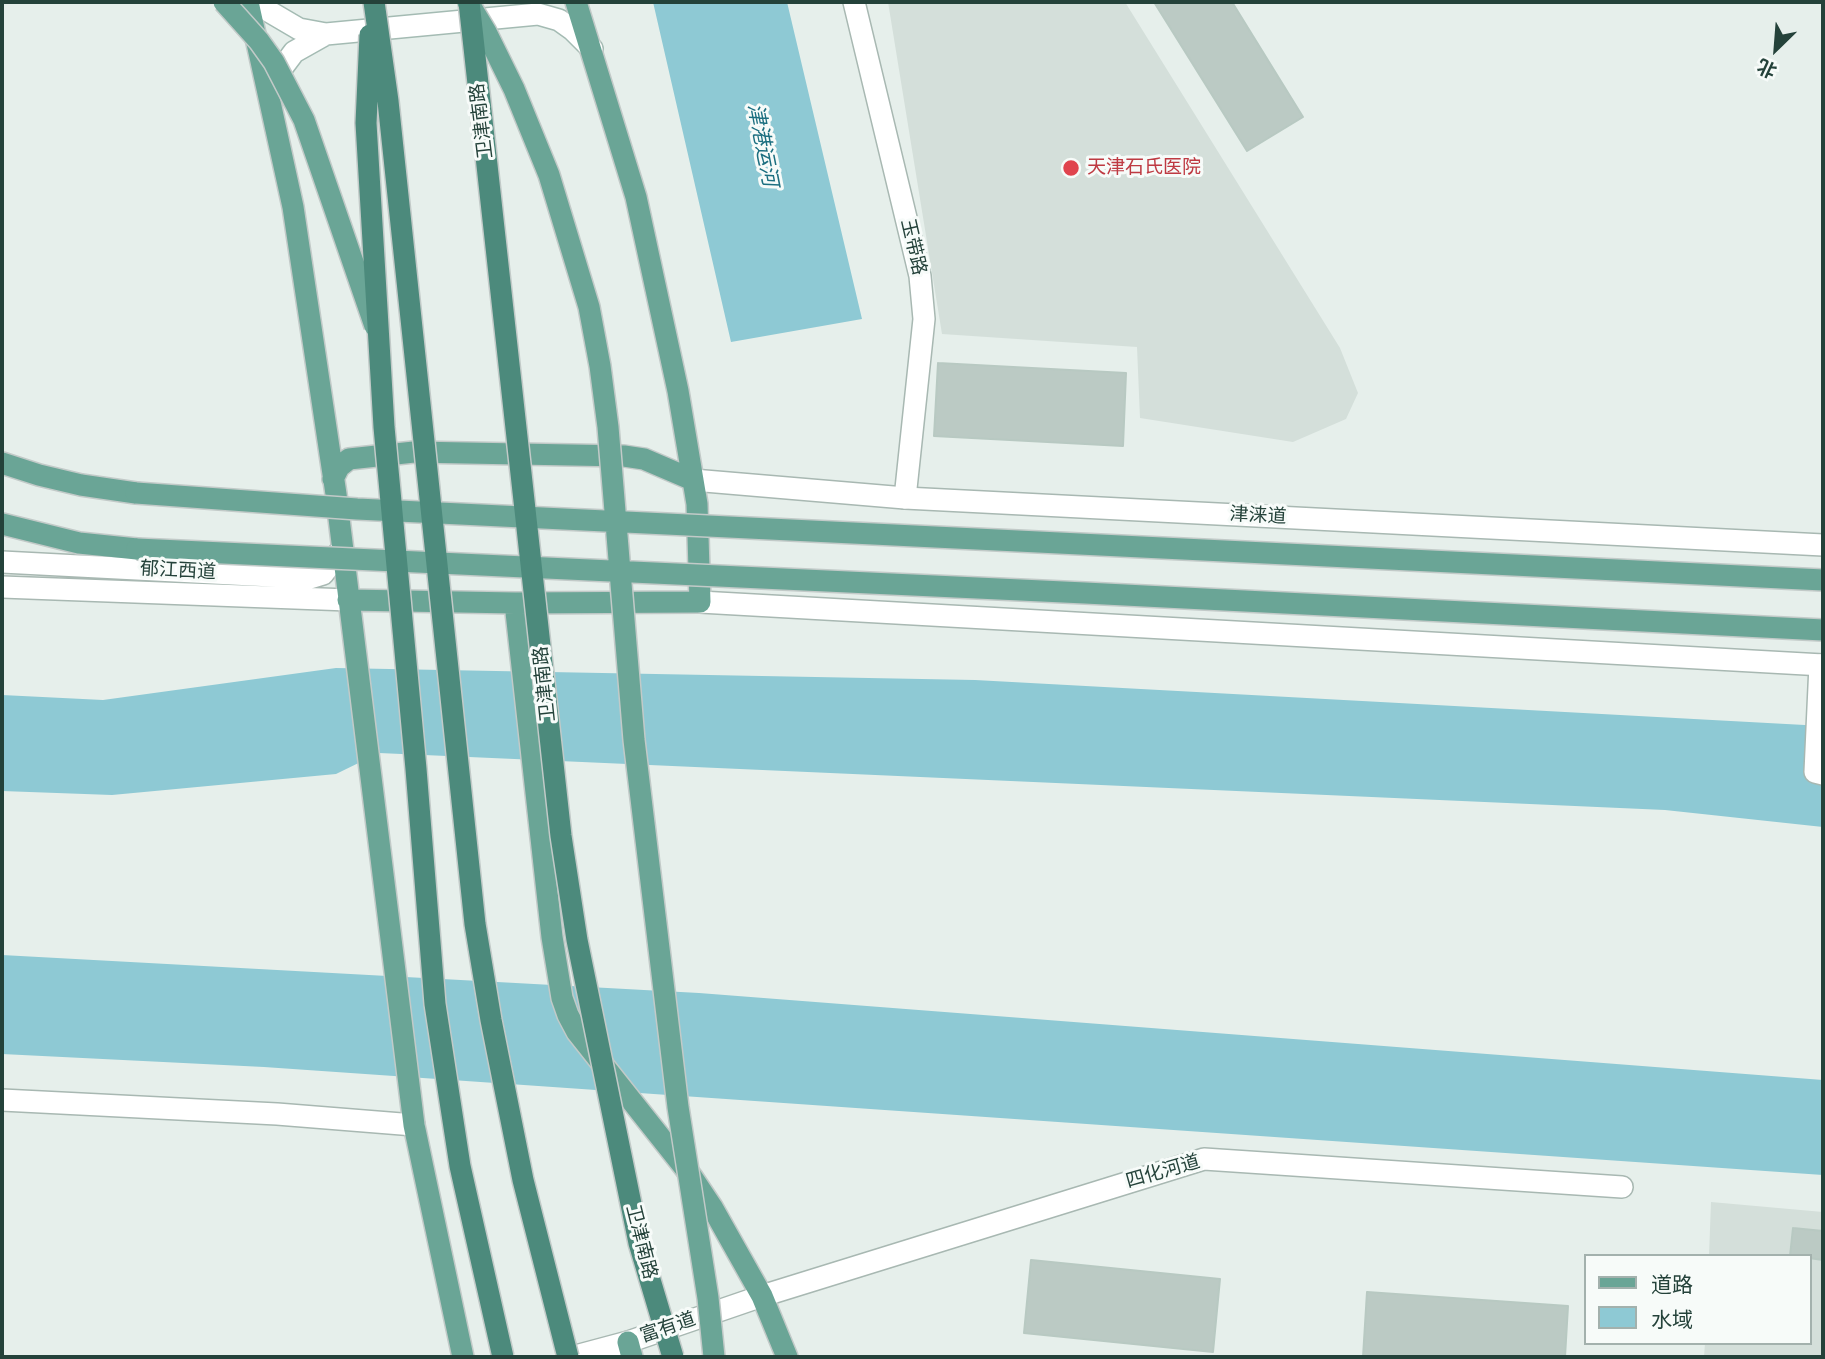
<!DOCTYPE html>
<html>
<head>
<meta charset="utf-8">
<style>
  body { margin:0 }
  #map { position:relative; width:1825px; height:1359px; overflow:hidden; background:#e6efeb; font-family:Helvetica,"Noto Sans SC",sans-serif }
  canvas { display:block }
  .frame { position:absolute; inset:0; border:4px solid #24423a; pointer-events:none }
  .legend { position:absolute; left:1584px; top:1254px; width:228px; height:91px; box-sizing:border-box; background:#f7fbf9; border:2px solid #a3b1ad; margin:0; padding:9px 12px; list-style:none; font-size:21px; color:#24423a }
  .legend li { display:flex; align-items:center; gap:14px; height:35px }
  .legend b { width:35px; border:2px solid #a3b1ad }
  .north { position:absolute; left:1741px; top:14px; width:70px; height:70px; -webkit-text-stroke:5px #f7fbf9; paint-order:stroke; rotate:205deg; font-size:19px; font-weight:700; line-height:28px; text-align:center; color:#24423a }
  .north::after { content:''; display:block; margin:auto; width:24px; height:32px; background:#24423a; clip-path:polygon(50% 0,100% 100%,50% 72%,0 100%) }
</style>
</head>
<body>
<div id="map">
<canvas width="1825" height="1359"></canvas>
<div class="frame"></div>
<ul class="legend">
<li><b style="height:9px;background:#6aa596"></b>道路</li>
<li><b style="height:19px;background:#8ec9d4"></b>水域</li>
</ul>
<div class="north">北</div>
</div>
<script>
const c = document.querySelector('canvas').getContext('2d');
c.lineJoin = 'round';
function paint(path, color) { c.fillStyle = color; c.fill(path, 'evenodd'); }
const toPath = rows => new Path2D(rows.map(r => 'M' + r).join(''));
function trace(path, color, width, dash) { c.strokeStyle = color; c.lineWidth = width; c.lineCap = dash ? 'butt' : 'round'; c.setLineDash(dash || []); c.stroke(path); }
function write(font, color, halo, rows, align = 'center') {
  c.font = font + ' Helvetica,"Noto Sans SC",sans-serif'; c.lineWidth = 6; c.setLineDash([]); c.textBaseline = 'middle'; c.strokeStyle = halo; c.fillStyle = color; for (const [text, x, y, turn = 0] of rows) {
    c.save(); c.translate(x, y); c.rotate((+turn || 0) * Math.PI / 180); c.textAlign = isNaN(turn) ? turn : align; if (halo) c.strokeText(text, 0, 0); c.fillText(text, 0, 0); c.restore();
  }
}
paint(toPath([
  [888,2,1125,2,1340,348,1358,393,1346,419,1293,442,1140,418,1137,347,942,334],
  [1711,1202,1823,1212,1823,1357,1704,1357,1705,1343,1809,1343,1809,1256,1709,1256]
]), '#d4dfda');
paint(toPath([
  [653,2,787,2,862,319,731,342],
  [336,668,975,680,1823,726,1823,827,1665,810,379,753,336,774,112,795,2,791,2,695,103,700],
  [2,955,699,993,1823,1080,1823,1175,264,1067,2,1054]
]), '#8ec9d4');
const building = toPath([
  [1154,2,1232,2,1303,117,1247,151,1154,2],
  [938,363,1126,373,1123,446,934,436,938,363],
  [1793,1228,1823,1231,1823,1260,1809,1258,1809,1256,1790,1256,1793,1228],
  [1031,1260,1220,1279,1213,1352,1024,1333,1031,1260],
  [1367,1292,1568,1306,1565,1357,1363,1357,1367,1292]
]);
paint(building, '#bbcac4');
trace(building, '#b8c9c2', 2);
const minor = toPath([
  [854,2,920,276,924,319,905,498],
  [1820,665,1815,772,1823,774],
  [2,1100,277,1114,414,1125],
  [572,1357,628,1342,762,1296,1204,1159,1622,1187]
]);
const tertiary = toPath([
  [693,480,905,498,1823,545],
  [2,562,310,578,323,574,341,550],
  [2,587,348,600],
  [700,602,1823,665]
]);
const secondary = toPath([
  [258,2,270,12,299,29,326,34],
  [272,87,282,68,294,52,326,34,538,14,559,20,573,30,592,49]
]);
const primary = toPath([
  [248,2,293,207,336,494,414,1125,463,1357],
  [2,463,39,475,81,485,136,493],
  [333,479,339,467,349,459,414,452,624,456,644,459,693,480],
  [2,524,79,543,137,549],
  [348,600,515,603,700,602,697,504,678,391,636,197,576,2],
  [515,603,552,937,562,998,568,1015,577,1032,692,1177,712,1207,762,1296,787,1357],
  [628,1342,632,1357]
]);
trace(minor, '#a8b8b2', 24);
trace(tertiary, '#a8b8b2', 24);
trace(secondary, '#a4bbb3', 24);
trace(primary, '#c2cac8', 24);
trace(minor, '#fff', 21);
trace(tertiary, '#fff', 21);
trace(secondary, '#fff', 21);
trace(primary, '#6aa596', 21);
const primaryBridge = toPath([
  [224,2,259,41,274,62,304,120,375,326],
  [468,2,486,32,514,89,549,175,589,307,600,366,608,427,634,740,678,1107,708,1298,714,1357],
  [136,493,357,509,1823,580],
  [137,549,1085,593,1823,630]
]);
const trunkBridge = toPath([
  [374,2,388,101,475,924,491,1020,523,1180,568,1357],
  [469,2,561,836,577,940,639,1243,673,1357],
  [370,35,366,123,384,427,416,769,435,1004,460,1166,503,1357]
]);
trace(primaryBridge, '#c2cac8', 24, []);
trace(trunkBridge, '#c2cac8', 24, []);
trace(primaryBridge, '#6aa596', 21);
trace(trunkBridge, '#4c8a7c', 21);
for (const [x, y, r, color] of [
  [1071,168,9,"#e0444e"]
]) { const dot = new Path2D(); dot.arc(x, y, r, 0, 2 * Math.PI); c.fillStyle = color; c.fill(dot); trace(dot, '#f7fbf9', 2.5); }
write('19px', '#24423a', '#f7fbf9', [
  ["卫津南路",482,121,-97],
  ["玉带路",913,247,77],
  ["津涞道",1258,516,3],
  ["郁江西道",178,571,3],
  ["卫津南路",545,684,-96],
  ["四化河道",1163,1172,-16],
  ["卫津南路",641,1242,76],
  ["富有道",668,1328,-19]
]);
write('19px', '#be3a42', '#f7fbf9', [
  ["天津石氏医院",1087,168]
], 'left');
write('italic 21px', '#1c6f80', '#f7fbf9', [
  ["津港运河",762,145,79]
]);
</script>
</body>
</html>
